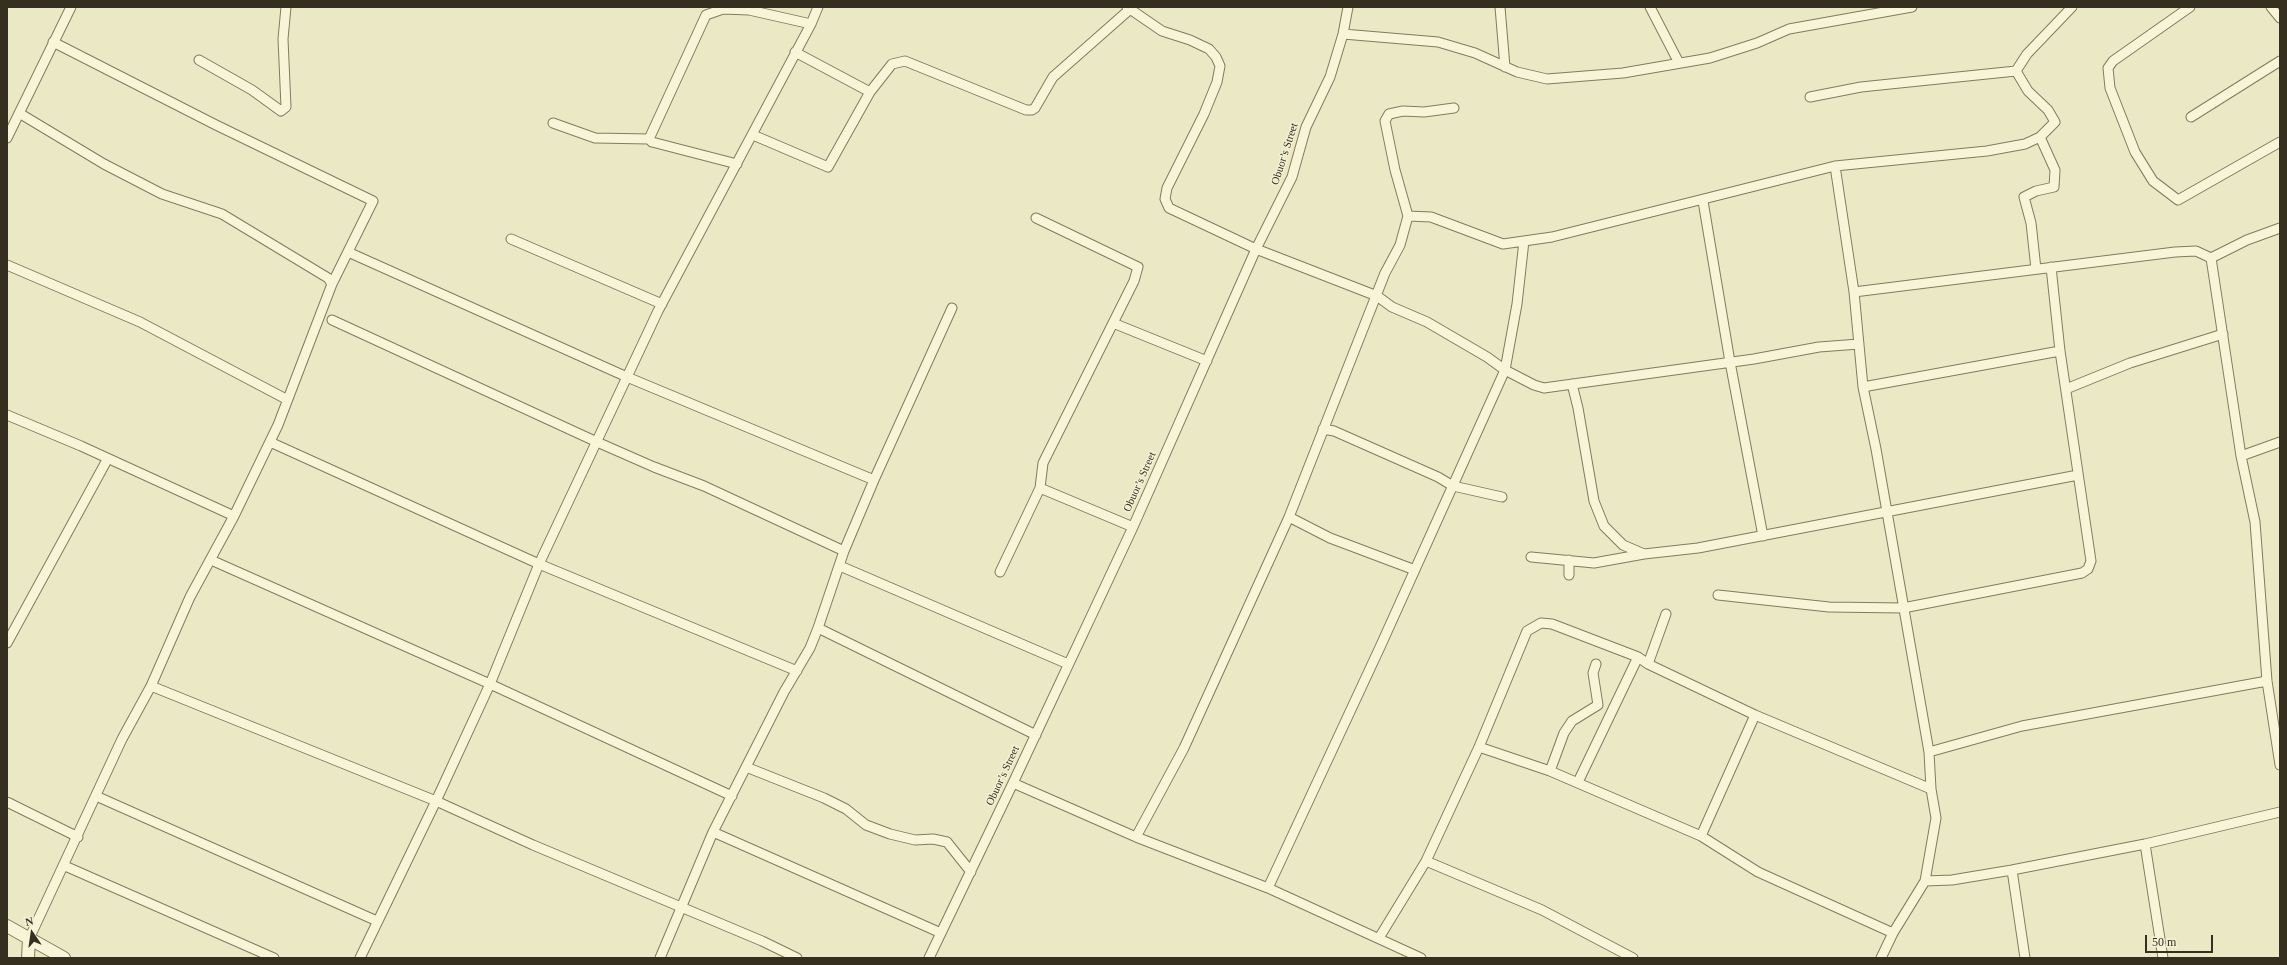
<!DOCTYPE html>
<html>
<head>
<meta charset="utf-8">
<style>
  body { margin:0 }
  #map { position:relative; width:2287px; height:965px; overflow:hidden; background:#ebe8c5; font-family:"Times New Roman",serif }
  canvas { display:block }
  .frame { position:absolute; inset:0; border:8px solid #362f1f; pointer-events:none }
  .north { position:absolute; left:12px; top:913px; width:40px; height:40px; -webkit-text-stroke:3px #f3f1d4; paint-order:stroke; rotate:347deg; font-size:11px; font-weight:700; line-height:16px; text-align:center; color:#362f1f }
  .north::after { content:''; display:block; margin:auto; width:14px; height:18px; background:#362f1f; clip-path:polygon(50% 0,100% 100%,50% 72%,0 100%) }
  .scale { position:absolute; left:2145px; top:935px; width:68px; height:18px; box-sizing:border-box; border:2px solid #362f1f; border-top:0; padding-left:5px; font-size:12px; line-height:14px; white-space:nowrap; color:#362f1f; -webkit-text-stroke:3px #f3f1d4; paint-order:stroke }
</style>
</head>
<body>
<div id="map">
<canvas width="2287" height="965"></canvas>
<div class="frame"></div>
<div class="north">N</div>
<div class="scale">50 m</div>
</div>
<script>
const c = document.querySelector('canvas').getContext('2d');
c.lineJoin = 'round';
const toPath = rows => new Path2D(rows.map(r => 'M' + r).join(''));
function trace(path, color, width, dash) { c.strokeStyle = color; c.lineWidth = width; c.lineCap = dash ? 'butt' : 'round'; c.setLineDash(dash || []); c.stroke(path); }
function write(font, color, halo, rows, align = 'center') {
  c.font = font + ' "Times New Roman",serif'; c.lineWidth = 3; c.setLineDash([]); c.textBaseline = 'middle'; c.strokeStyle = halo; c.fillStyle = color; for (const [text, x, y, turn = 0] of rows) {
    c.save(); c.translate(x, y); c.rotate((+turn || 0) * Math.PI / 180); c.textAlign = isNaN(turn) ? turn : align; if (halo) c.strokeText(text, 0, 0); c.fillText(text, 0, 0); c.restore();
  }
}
const minor = toPath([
  [1127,7,1162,31,1190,40,1209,49,1216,57,1220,66,1217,82,1204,114,1167,188,1165,199,1169,208,1256,249,1377,296,1392,307,1427,322,1487,357,1505,370,1534,385,1544,388,1754,359,1819,347,1859,344],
  [1500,7,1505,67],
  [1650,7,1679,63],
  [2190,7,2113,61,2108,68,2110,88,2135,152,2153,181,2178,200,2280,142],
  [2271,7,2280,18],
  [1343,34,1438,42,1475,53,1517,72,1547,79,1623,73,1710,58,1757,43,1789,29,1912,7],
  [795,52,870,92],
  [199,60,252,90,281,111,286,107,283,39,286,7],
  [1810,97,1861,87,2016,71,2027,54,2072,7],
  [19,113,104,164,162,194,222,214,328,278,332,284],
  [2191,117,2280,61],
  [553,123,595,138,649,139,652,142,737,164],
  [753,135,828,167,870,92,892,64,905,61,1026,110,1032,110,1035,108,1053,77,1129,10],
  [7,138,71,7],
  [649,139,706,15,723,9,749,10,811,24],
  [1835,166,1854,292,1863,387,1876,449,1929,752,1931,789,1936,818,1925,881,1893,933,1881,958],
  [1703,201,1730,362,1763,536],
  [1408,216,1395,170,1385,121,1389,114,1403,111,1424,112,1454,108],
  [511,239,662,304],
  [348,252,627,377,874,480],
  [2211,258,2241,456,2255,522,2267,681,2280,765],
  [7,265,140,322,286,399],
  [2036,269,2031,223,2024,197,2036,191,2054,187,2055,170,2040,137],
  [1854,292,2175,252,2196,251,2211,258,2247,240,2280,228],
  [332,320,597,442,654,467,704,486,844,551],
  [1113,323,1207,361],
  [1572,384,1578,408,1594,501,1604,526,1623,545,1644,554,1698,548,2078,475],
  [1863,387,2060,351],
  [2066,389,2130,363,2223,334],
  [7,415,81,446,234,516],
  [1323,429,1334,431,1438,477,1453,486,1502,497],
  [270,442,539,564,797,671],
  [2241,456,2280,442],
  [1040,488,1133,527],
  [1289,517,1330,538,1415,570],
  [1531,557,1594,563,1644,554],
  [211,560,490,684,732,796],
  [840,566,1068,664],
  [1000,572,1040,488,1043,463,1134,281,1138,267,1036,218],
  [1569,575,1569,560],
  [1718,595,1829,607,1903,608,2082,573,2088,569,2091,561,2060,351,2051,267],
  [818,628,1036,735],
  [7,643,107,460],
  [1648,664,1666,614],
  [151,686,436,801,533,845,762,941,797,958],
  [1479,747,1550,771,1701,836,1758,872,1893,933],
  [1929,752,2022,726,2267,681],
  [746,767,824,798,846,809,866,825,890,834,915,840,933,839,947,842,971,872],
  [1550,771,1564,733,1572,721,1598,705,1593,673,1596,664],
  [1578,782,1638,657],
  [1013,783,1136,837,1268,888,1421,958],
  [96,796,377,921],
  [7,802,78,837],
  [713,832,941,933],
  [1701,836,1755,715],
  [1136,837,1184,748,1289,517,1385,273,1400,245,1408,216,1431,217,1503,244,1552,237,1835,166,1987,151,2025,144,2040,137,2055,122,2048,110,2028,91,2016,71],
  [2145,844,2163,958],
  [1426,861,1542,910,1633,958],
  [65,866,274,958],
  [2012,870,2025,958],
  [1925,881,1952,880,2012,870,2145,844,2280,812],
  [1268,888,1381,645,1505,370,1517,304,1524,241],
  [1379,938,1426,861,1479,747,1527,631,1541,623,1552,624,1638,657,1648,664,1755,715,1931,789],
  [29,939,122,739,151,686,190,597,234,516,278,425,332,284,373,201,216,125,53,42],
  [360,958,436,801,490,684,539,564,658,311,811,24,818,7],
  [660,958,713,832,784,692,810,648,818,628,844,551,874,480,952,308],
  [929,958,1013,783,1133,527,1256,249,1292,177,1306,127,1330,77,1343,34,1348,7]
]);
const tertiary = toPath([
  [7,926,64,958],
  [28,958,29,939]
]);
trace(minor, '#857a5c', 11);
trace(tertiary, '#857a5c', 14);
trace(minor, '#f7f4d7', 9);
trace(tertiary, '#f7f4d7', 12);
write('11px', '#362f1f', '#f3f1d4', [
  ["Obuor’s Street",1285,154,-72],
  ["Obuor’s Street",1140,482,-66],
  ["Obuor’s Street",1003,776,-65]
]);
</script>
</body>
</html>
